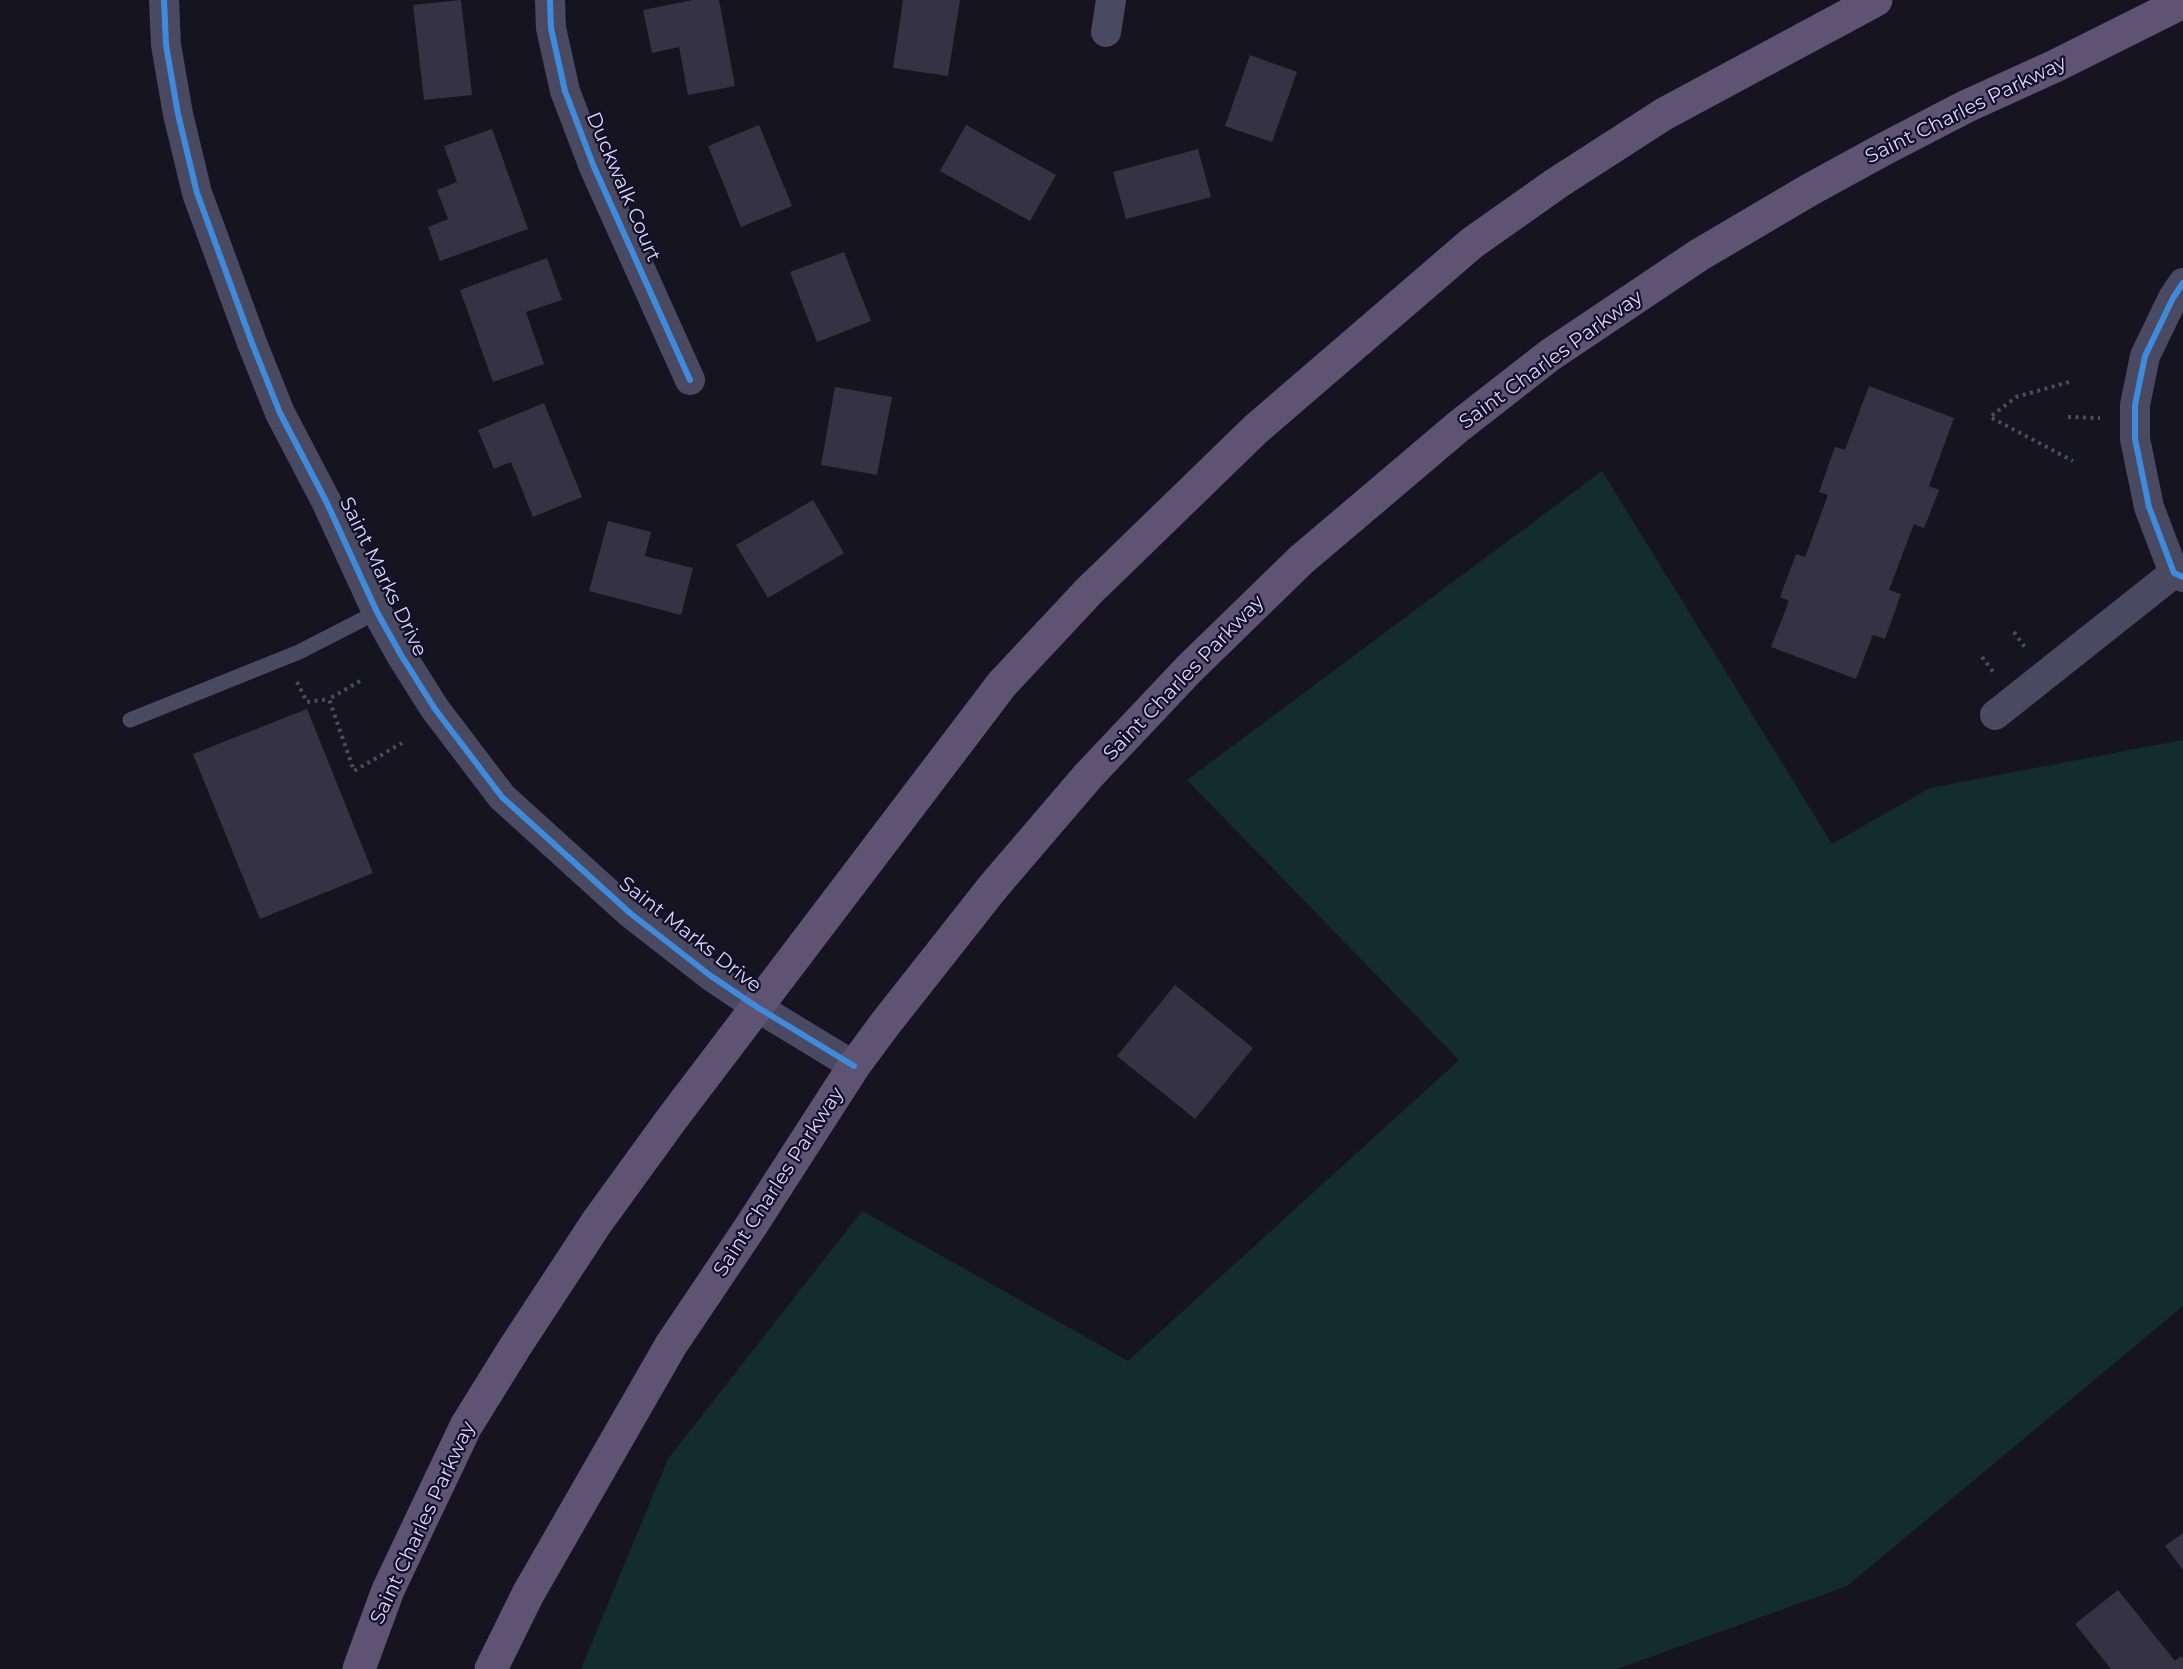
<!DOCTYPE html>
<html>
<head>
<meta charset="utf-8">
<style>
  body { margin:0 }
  canvas { display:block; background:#161421 }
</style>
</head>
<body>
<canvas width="2183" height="1669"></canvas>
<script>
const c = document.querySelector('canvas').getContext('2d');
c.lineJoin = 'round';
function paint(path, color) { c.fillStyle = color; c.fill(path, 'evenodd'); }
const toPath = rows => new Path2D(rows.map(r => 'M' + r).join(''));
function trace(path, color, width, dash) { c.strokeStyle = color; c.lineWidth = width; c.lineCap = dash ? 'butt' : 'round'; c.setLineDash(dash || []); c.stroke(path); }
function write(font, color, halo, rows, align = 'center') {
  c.font = font + ' Montserrat,sans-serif'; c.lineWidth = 4.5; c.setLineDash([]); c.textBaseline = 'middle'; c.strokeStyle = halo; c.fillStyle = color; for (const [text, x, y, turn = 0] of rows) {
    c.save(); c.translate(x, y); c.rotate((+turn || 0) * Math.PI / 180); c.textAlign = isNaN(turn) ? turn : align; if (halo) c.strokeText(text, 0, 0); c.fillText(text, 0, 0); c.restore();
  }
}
paint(toPath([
  [1602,471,1832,844,1930,788,2183,740,2183,1306,1847,1586,1617,1669,581,1669,668,1459,862,1211,1128,1361,1459,1060,1187,780]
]), '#132c2d');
paint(toPath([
  [461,0,472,95,424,100,413,5],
  [693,0,719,0,735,86,688,95,679,47,652,53,643,10],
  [903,0,960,0,948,76,893,68],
  [1250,55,1297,72,1272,142,1225,126],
  [759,125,792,206,741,227,708,146],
  [966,125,1056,175,1030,221,940,171],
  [492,129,528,229,440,261,428,227,448,219,437,190,457,182,444,146],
  [1198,149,1211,197,1126,219,1113,172],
  [844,252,871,321,817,342,790,272],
  [547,258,562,300,526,312,544,364,493,382,460,290],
  [1869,386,1954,418,1929,486,1939,490,1924,528,1914,524,1889,590,1901,594,1885,639,1873,635,1856,679,1771,647,1789,601,1780,597,1796,554,1805,557,1828,495,1819,492,1835,447,1845,450],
  [835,387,892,397,877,475,821,465],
  [544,403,582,497,533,517,511,462,494,469,478,430],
  [813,500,844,553,768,598,736,545],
  [608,521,651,532,645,556,693,568,681,615,589,591],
  [307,709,373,873,260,919,193,754],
  [1175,985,1253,1048,1195,1119,1117,1056],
  [2183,1533,2183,1570,2165,1546],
  [2118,1590,2175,1661,2181,1656,2183,1659,2183,1669,2111,1669,2075,1624]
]), '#343243');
trace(toPath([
  [2069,382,2016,397,1990,417,2073,461],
  [2068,417,2100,418],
  [2014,632,2026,649],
  [1982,657,1994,673],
  [360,681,329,699,354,771,402,743],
  [297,682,307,702,329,699]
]), '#44505f', 4, [3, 4.5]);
trace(toPath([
  [130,720,299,652,377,612]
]), '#4a4962', 15);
trace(toPath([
  [164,0,166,45,178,114,197,193,252,343,280,413,326,501,377,612,401,655,435,709,502,797,630,913,711,976,757,1007,854,1066],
  [550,0,551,28,565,91,594,167,690,380],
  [1106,32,1111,0],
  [2183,283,2173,298,2145,356,2135,405,2135,439,2149,507,2174,573,2183,577],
  [1995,715,2174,573]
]), '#4a4962', 30);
trace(toPath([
  [359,1669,388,1590,466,1426,515,1347,597,1222,671,1120,1002,684,1089,591,1256,429,1472,243,1557,183,1664,114,1876,0],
  [491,1669,528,1594,671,1345,751,1226,854,1066,885,1024,993,887,1088,776,1189,669,1301,560,1459,426,1550,355,1699,255,1811,189,1886,148,1967,106,2055,66,2183,2]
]), '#5e5373', 33);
trace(toPath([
  [164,0,166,45,178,114,197,193,252,343,280,413,326,501,377,612,401,655,435,709,502,797,630,913,711,976,757,1007,854,1066],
  [550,0,551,28,565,91,594,167,690,380],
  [2183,283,2173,298,2145,356,2135,405,2135,439,2149,507,2174,573,2183,577]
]), '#408adc', 6);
write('20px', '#d9d4ff', '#130f26', [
  ["Saint Charles Parkway",1966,110,-26],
  ["Duckwalk Court",623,187,67],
  ["Saint Charles Parkway",1551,360,-36],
  ["Saint Marks Drive",383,577,64],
  ["Saint Charles Parkway",1184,678,-46],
  ["Saint Marks Drive",690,935,38],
  ["Saint Charles Parkway",779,1182,-57],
  ["Saint Charles Parkway",423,1523,-65]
]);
</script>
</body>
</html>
